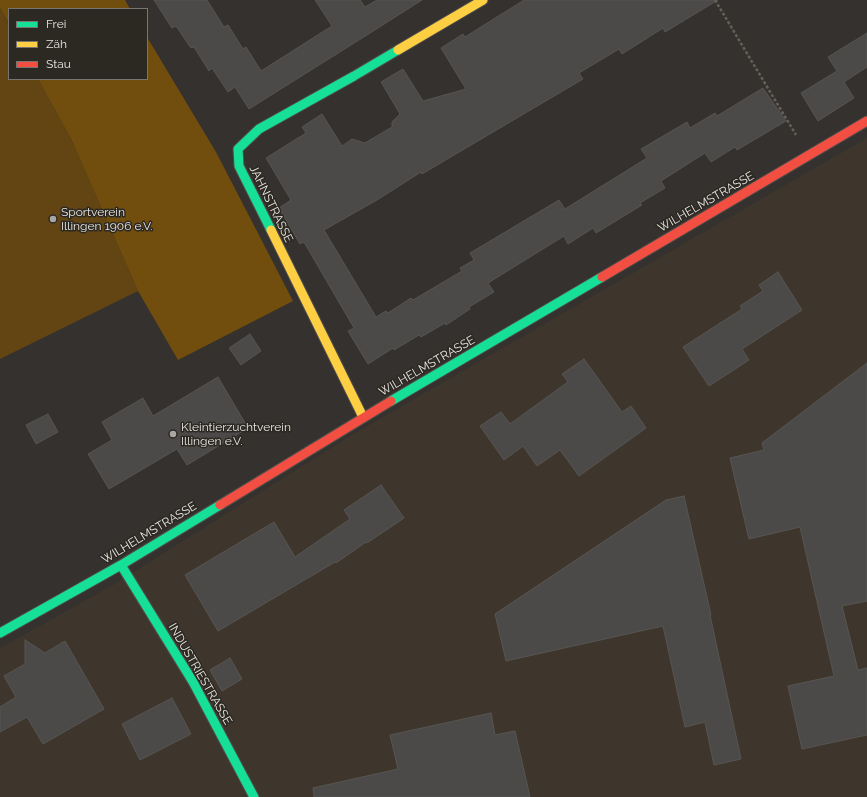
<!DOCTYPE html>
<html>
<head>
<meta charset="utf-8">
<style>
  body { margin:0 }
  #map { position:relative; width:867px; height:797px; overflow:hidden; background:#34312e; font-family:Raleway,sans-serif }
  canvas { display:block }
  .legend { position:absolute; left:8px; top:8px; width:140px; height:72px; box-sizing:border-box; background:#2c2822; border:1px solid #78746f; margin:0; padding:5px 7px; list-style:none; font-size:12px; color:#e9e6e2 }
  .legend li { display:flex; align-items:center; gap:8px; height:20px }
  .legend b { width:20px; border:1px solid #78746f }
</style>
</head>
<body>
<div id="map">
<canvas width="867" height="797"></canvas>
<ul class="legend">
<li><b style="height:5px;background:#16e098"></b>Frei</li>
<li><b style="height:5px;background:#ffcf43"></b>Zäh</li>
<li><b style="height:5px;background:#f24e42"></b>Stau</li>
</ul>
</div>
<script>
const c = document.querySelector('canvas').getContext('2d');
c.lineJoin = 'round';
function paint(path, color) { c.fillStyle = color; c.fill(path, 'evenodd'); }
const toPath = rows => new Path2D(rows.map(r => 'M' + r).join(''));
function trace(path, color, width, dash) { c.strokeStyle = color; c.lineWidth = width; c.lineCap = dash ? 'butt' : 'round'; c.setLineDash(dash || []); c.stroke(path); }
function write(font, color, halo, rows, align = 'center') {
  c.font = font + ' Raleway,sans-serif'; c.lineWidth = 3; c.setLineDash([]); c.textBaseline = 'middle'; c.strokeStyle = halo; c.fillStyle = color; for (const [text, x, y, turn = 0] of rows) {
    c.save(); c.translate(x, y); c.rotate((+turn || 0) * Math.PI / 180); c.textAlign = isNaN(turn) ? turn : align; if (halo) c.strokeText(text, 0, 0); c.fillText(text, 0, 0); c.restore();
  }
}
paint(toPath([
  [867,138,867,797,0,797,0,648,113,585,350,436]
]), '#3e362c');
paint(toPath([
  [0,8,9,25,9,79,38,79,75,147,138,291,0,359]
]), '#634513');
paint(toPath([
  [0,0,125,0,130,9,9,9,9,24,0,8],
  [147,37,216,152,293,301,178,360,138,291,73,143,38,79,147,79]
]), '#714e0d');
const building = toPath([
  [154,0,207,0,224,27,228,25,243,49,246,47,261,71,332,26,315,0,360,0,365,7,377,0,422,0,378,28,249,109,235,87,228,92,212,68,209,71,194,47,191,48,176,26,172,28,154,0],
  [524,0,718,0,665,32,663,28,622,54,619,49,579,73,583,79,483,138,422,174,421,172,377,200,324,230,376,317,386,311,388,313,411,298,413,300,462,271,460,268,474,260,470,253,559,200,565,209,647,158,641,149,687,122,690,128,715,113,717,116,763,88,786,121,737,150,735,147,711,162,705,153,661,181,665,188,640,203,642,205,596,233,593,228,568,244,564,236,488,283,494,292,469,307,470,309,446,325,445,323,421,337,419,335,394,350,393,348,368,364,348,331,354,328,304,242,300,244,279,208,291,200,266,158,306,133,302,127,322,114,342,146,352,139,365,143,392,127,392,122,400,114,381,82,403,69,423,101,466,89,441,48,463,34,465,37,524,0],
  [867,33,867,67,844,82,854,98,818,121,801,93,837,71,828,57,867,33],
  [778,272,802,310,742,349,749,360,709,386,683,347,742,309,740,306,763,291,759,285,778,272],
  [250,334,261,351,241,365,229,348,250,334],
  [584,359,622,412,631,406,646,428,579,476,560,450,537,466,523,446,504,460,480,426,501,412,510,424,568,382,562,374,584,359],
  [867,363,867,601,842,606,858,670,867,668,867,735,802,749,788,686,834,676,800,527,749,539,730,458,764,450,762,443,867,363],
  [218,377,248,428,187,465,177,449,109,489,88,454,112,440,102,422,143,398,153,416,218,377],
  [48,414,58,432,36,444,26,425,48,414],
  [381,485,404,518,367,543,366,542,336,563,335,562,218,631,185,575,274,522,295,557,350,519,344,510,381,485],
  [684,496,711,615,710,615,741,759,714,765,705,722,685,727,663,626,506,661,495,614,666,500,684,496],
  [25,640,45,653,65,641,104,709,43,744,27,717,0,732,0,707,16,697,4,676,25,664,25,640],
  [230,658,242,679,222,691,210,670,230,658],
  [172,698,191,734,140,760,122,724,172,698],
  [491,713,495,735,515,731,530,797,314,797,313,788,398,769,390,735,491,713]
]);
paint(building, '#4c4a48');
trace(building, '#575552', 1);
const fast = toPath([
  [271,230,239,166,238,149,259,129,354,76,398,50],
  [391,401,602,277],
  [121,565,193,682,254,797],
  [0,633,121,565,220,505]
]);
const slow = toPath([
  [398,50,483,0],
  [271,230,363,417]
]);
const jam = toPath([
  [602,277,867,121],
  [220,505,391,401]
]);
trace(fast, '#504e4c', 11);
trace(slow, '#504e4c', 11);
trace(jam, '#504e4c', 11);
trace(toPath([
  [715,0,796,135]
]), '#645f58', 2.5, [3, 2]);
trace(fast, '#16e098', 9);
trace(slow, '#ffcf43', 9);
trace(jam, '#f24e42', 9);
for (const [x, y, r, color] of [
  [53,219,4,"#aaa7a3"],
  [173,434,4,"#aaa7a3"]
]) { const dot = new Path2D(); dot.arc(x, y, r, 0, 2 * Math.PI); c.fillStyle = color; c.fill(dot); trace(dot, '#2c2822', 1.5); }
write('12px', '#e9e6e2', '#2c2822', [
  ["WILHELMSTRASSE",706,202,-30],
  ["JAHNSTRASSE",271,204,64],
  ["WILHELMSTRASSE",427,366,-30],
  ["WILHELMSTRASSE",149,533,-31],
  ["INDUSTRIESTRASSE",200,674,60]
]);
write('12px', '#e9e6e2', '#2c2822', [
  ["Sportverein",61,212],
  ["Illingen 1906 e.V.",61,226],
  ["Kleintierzuchtverein",181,427],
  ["Illingen e.V.",181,441]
], 'left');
</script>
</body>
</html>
